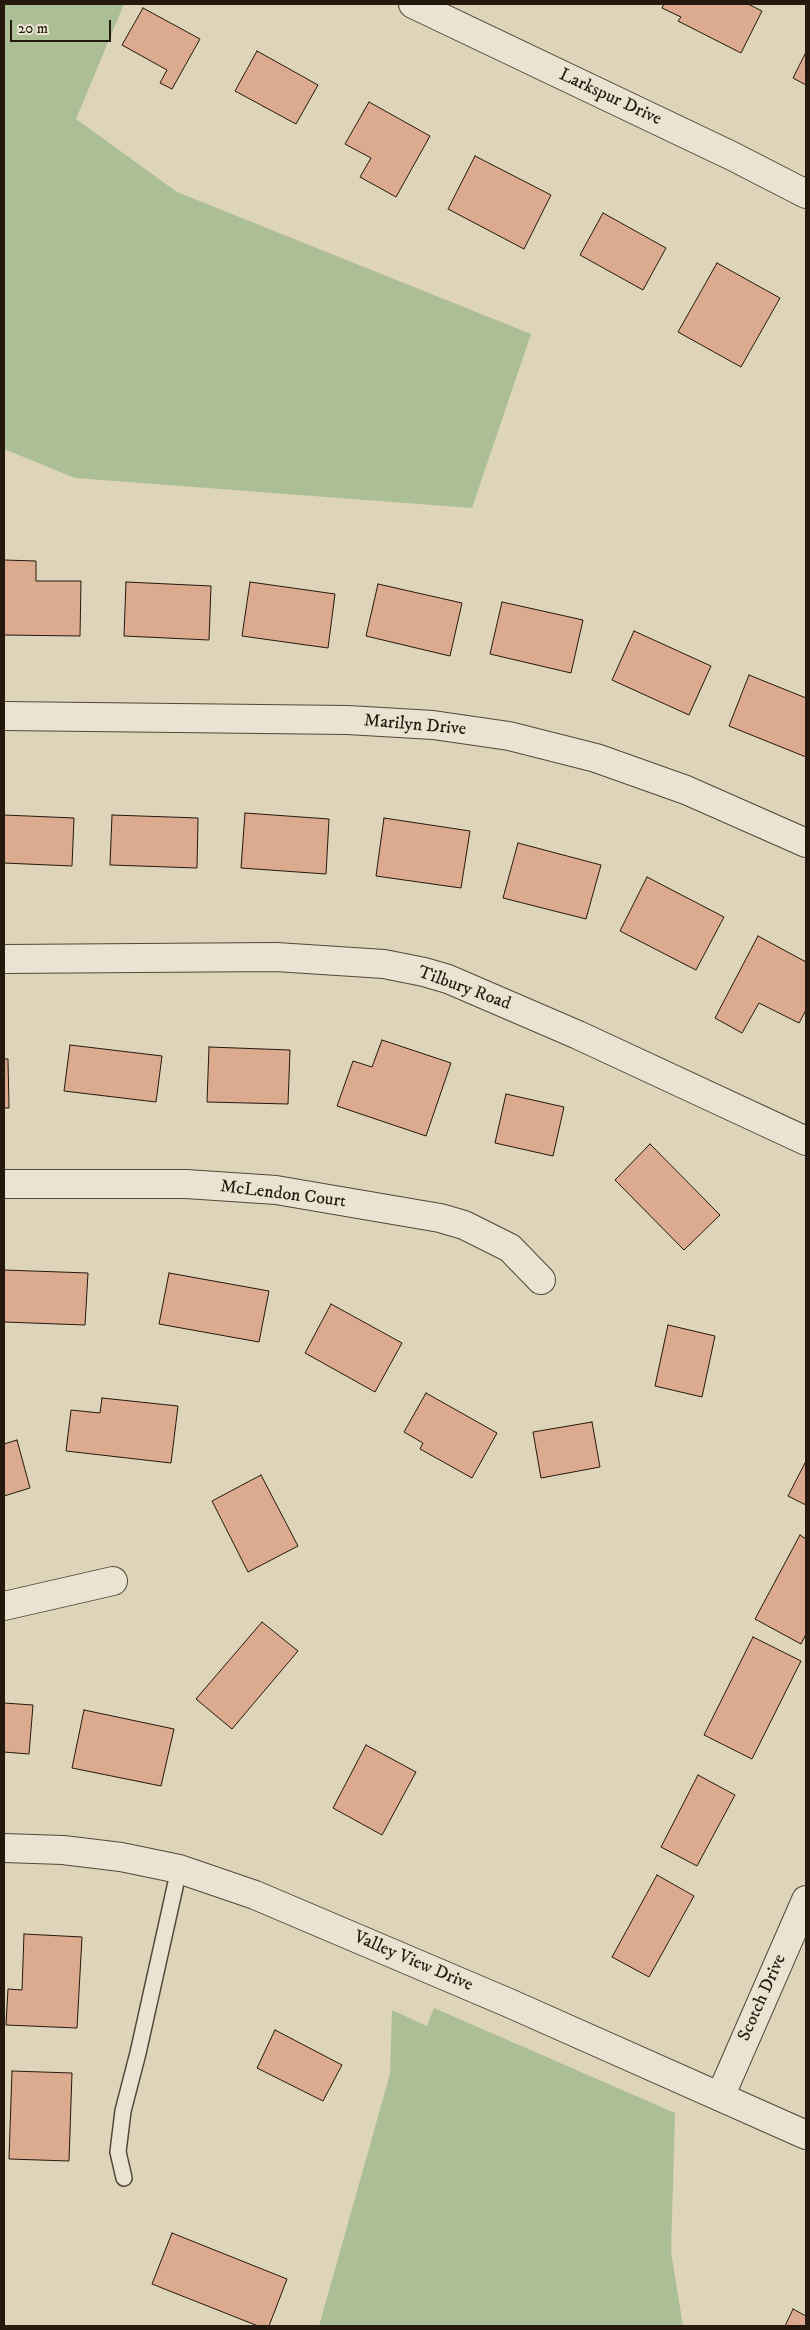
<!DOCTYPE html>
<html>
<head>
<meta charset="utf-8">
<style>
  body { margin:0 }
  #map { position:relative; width:810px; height:2330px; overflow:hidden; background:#ddd4ba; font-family:"IM FELL DW Pica",serif }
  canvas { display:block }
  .frame { position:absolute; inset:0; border:5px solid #25180d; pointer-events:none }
  .scale { position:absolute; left:10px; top:20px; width:101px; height:22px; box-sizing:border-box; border:2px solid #25180d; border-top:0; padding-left:6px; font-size:15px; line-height:18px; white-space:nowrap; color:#25180d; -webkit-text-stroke:4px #e9e3d2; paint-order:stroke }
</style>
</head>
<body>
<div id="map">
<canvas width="810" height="2330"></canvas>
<div class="frame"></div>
<div class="scale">20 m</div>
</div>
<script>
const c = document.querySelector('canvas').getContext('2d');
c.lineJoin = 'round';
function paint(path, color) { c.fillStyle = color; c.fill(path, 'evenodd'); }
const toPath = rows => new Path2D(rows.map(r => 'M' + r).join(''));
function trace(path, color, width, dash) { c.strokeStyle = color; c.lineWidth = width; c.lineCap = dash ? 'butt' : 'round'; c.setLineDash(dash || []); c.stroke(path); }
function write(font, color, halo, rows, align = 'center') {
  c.font = font + ' "IM FELL DW Pica",serif'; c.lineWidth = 4; c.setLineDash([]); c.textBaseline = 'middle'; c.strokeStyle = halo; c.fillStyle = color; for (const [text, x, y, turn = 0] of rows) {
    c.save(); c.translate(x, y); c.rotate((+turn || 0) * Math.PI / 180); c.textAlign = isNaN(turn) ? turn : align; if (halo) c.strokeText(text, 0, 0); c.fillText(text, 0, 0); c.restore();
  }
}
paint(toPath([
  [4,4,124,4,76,119,177,192,531,334,472,508,75,478,4,449],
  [434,2008,675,2113,671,2252,683,2326,319,2326,390,2074,392,2010,427,2026]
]), '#acbe94');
const building = toPath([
  [664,4,748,4,762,11,741,53,678,21,681,17,662,8,664,4],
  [143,8,200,39,172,89,160,83,167,70,122,45,143,8],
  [257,51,318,85,296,124,235,91,257,51],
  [806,52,806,85,793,78,806,52],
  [369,102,430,136,396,197,360,177,371,158,345,144,369,102],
  [475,156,551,195,524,249,448,209,475,156],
  [603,213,666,248,643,290,580,255,603,213],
  [717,263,780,298,741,367,678,332,717,263],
  [4,560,36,561,36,581,81,581,80,636,4,635,4,560],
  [126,582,211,586,209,640,124,636,126,582],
  [250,582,335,594,328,648,242,636,250,582],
  [378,584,462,603,450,656,366,636,378,584],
  [502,602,583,620,571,673,490,654,502,602],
  [634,631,711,666,689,715,612,680,634,631],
  [749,675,806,698,806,757,729,726,749,675],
  [245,813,329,819,326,874,241,868,245,813],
  [4,815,74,818,72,866,4,863,4,815],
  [112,815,198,818,197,868,110,865,112,815],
  [384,818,470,831,461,888,376,876,384,818],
  [518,843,601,865,586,919,503,898,518,843],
  [647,877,724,917,696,970,620,931,647,877],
  [758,936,806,962,806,1010,799,1023,759,1003,742,1033,715,1018,758,936],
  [382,1040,451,1063,426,1136,337,1106,353,1061,372,1067,382,1040],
  [70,1045,162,1056,156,1102,64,1091,70,1045],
  [209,1047,290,1050,288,1104,207,1102,209,1047],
  [4,1059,8,1059,9,1108,4,1108,4,1059],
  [506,1094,564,1107,553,1156,495,1143,506,1094],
  [650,1144,720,1215,684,1250,615,1180,650,1144],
  [4,1270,88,1273,85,1325,4,1322,4,1270],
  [169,1273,269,1291,259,1342,159,1324,169,1273],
  [331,1304,402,1343,375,1392,305,1353,331,1304],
  [668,1325,715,1336,702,1397,655,1386,668,1325],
  [426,1393,497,1433,472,1478,420,1449,423,1443,404,1432,426,1393],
  [102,1398,178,1406,171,1463,66,1451,71,1410,100,1413,102,1398],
  [592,1422,600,1467,541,1478,533,1432,592,1422],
  [17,1440,30,1488,4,1496,4,1444,17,1440],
  [806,1461,806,1505,788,1496,806,1461],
  [261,1475,298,1546,248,1572,212,1501,261,1475],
  [800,1535,806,1539,806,1634,801,1644,755,1619,800,1535],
  [262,1622,298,1651,232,1729,196,1699,262,1622],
  [753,1637,801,1661,752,1759,704,1735,753,1637],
  [4,1703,33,1705,29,1754,4,1752,4,1703],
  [84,1710,174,1729,161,1786,72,1768,84,1710],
  [366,1745,416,1772,382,1835,333,1808,366,1745],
  [698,1775,735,1795,697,1866,661,1847,698,1775],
  [657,1875,694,1896,649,1977,612,1957,657,1875],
  [24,1934,82,1937,77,2028,6,2025,8,1989,22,1990,24,1934],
  [275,2030,342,2065,323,2101,257,2068,275,2030],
  [12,2071,72,2073,69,2161,9,2159,12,2071],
  [172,2233,287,2279,269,2326,258,2326,152,2284,172,2233],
  [793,2309,806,2316,806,2326,785,2326,793,2309]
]);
paint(building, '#dbaa8f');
trace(building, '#25180d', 1);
const lane = toPath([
  [124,2178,118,2152,123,2111,138,2053,179,1869]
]);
const street = toPath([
  [413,4,732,156,806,194],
  [4,716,348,720,433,725,509,736,596,758,686,790,806,843],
  [4,959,276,957,384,964,424,972,448,979,578,1035,806,1141],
  [4,1184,186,1184,276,1190,440,1218,464,1225,510,1248,541,1280],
  [4,1606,113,1581],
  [4,1848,63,1850,121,1857,179,1869,255,1895,509,2003,806,2135],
  [720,2097,806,1900]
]);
trace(lane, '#534738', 18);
trace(street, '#534738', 30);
trace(lane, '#e9e3d2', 15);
trace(street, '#e9e3d2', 28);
write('18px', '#25180d', '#e9e3d2', [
  ["Larkspur Drive",610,98,25],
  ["Marilyn Drive",415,726,5],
  ["Tilbury Road",464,989,20],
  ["McLendon Court",283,1195,7],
  ["Valley View Drive",413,1962,23],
  ["Scotch Drive",763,1998,-66]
]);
</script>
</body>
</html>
